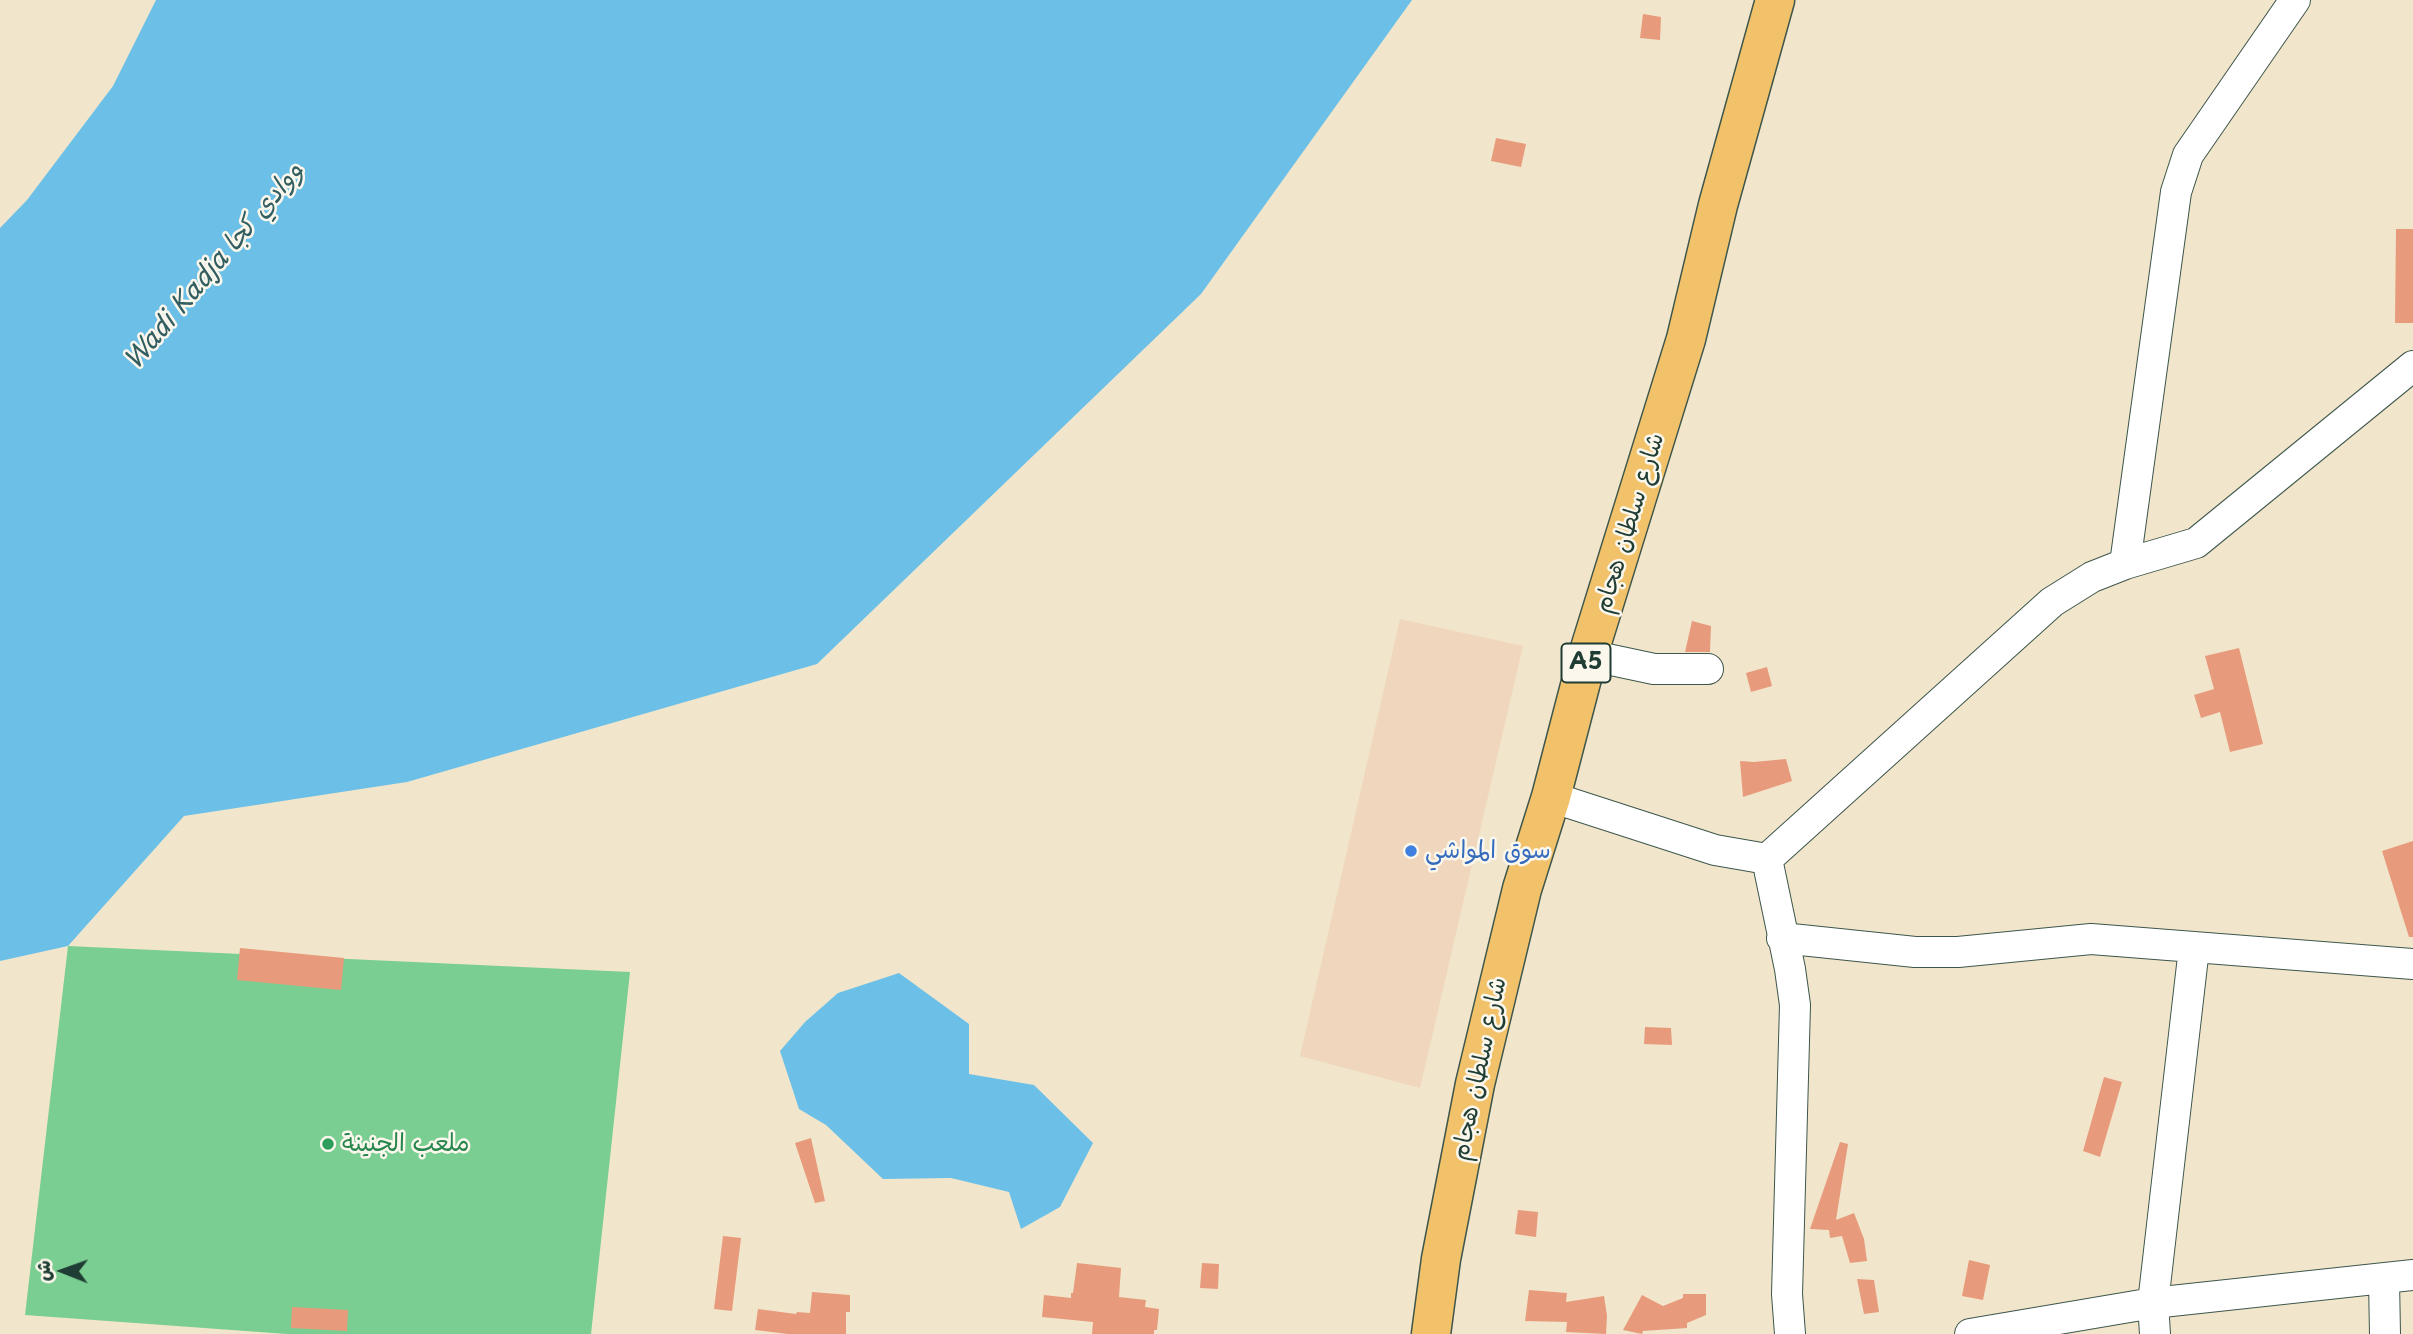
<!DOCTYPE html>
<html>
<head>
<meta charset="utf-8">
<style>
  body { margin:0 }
  #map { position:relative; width:2413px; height:1334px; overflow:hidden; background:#f1e6cb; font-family:"Playpen Sans","Playpen Sans Arabic",sans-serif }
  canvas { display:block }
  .north { position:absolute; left:28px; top:1236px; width:70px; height:70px; -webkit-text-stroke:5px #fbf7ec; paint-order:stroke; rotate:271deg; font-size:19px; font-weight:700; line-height:28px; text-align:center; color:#1f3d34 }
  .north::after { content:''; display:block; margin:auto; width:24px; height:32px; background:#1f3d34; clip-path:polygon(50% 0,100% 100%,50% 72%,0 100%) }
</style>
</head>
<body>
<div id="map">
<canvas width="2413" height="1334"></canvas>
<div class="north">ش</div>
</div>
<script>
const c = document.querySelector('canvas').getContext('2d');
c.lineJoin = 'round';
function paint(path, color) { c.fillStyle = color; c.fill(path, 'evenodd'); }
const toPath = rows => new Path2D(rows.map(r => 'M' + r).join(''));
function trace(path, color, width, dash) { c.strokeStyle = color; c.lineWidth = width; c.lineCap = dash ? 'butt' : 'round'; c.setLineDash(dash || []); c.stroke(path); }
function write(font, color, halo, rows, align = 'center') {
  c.font = font + ' "Playpen Sans","Playpen Sans Arabic",sans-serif'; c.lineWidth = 5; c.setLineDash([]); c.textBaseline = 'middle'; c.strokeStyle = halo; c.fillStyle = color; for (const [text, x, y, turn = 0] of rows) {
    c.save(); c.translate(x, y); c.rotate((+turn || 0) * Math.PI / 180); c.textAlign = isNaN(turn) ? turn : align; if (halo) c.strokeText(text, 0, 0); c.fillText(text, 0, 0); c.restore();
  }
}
paint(toPath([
  [1400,619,1523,646,1420,1088,1300,1056]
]), '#efd6bc');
paint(toPath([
  [68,946,630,972,591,1334,287,1334,25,1315]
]), '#7ace91');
paint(toPath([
  [156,0,1412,0,1201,294,817,664,407,782,184,816,68,946,0,961,0,228,27,200,113,86],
  [899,973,969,1024,969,1074,1034,1085,1093,1143,1060,1207,1021,1229,1009,1192,951,1178,883,1179,826,1125,799,1109,780,1051,805,1022,838,993]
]), '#6cc0e8');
paint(toPath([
  [1643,14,1661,17,1660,40,1640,38],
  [1496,138,1526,144,1521,167,1491,161],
  [2396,229,2413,229,2413,323,2395,323],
  [1692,621,1711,626,1710,652,1685,652],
  [2239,648,2263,744,2230,752,2220,712,2201,718,2194,695,2214,689,2205,656],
  [1767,667,1772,686,1751,692,1746,673],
  [1786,759,1792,781,1743,797,1740,761,1754,762],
  [2413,841,2413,937,2409,937,2382,851],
  [240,948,344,958,341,990,237,980],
  [1645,1027,1671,1028,1672,1045,1644,1044],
  [2104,1077,2122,1082,2100,1157,2083,1151],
  [811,1138,825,1201,815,1203,795,1143],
  [1840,1142,1848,1144,1836,1220,1854,1213,1864,1239,1867,1261,1850,1263,1842,1236,1830,1238,1829,1230,1810,1229],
  [1518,1210,1538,1212,1536,1237,1515,1234],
  [723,1236,741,1238,732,1311,714,1309],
  [1969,1260,1990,1265,1983,1300,1962,1296],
  [1077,1263,1121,1268,1119,1297,1146,1300,1145,1307,1159,1309,1157,1330,1154,1330,1154,1334,1092,1334,1093,1322,1042,1317,1044,1295,1071,1298,1071,1293,1073,1293],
  [1202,1263,1219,1264,1218,1289,1200,1288],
  [1857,1279,1874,1280,1879,1312,1864,1314],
  [1529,1290,1567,1293,1566,1302,1604,1296,1607,1316,1606,1334,1566,1332,1567,1322,1525,1321],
  [812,1292,850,1295,850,1312,846,1312,846,1334,788,1334,755,1330,758,1309,796,1314,797,1312,810,1313],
  [1683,1294,1706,1294,1706,1315,1687,1323,1687,1328,1643,1331,1642,1334,1623,1330,1642,1295,1663,1306,1683,1298],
  [292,1307,348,1310,347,1331,291,1328]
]), '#e79b7c');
const minor = toPath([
  [2125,564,2176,192,2188,155,2295,0],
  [1588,655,1654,669,1708,669],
  [1551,797,1715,850,1767,859,1790,969,1795,1005,1787,1294,1790,1334],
  [1767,859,2052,602,2092,577,2125,564,2196,543,2413,366],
  [1782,938,1915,952,1958,952,2091,939,2413,964],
  [2384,1280,2385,1334],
  [1970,1334,2153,1303,2413,1275],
  [2155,1334,2153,1303,2194,948]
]);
const highway = toPath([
  [1431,1334,1441,1259,1475,1084,1522,889,1551,797,1588,655,1686,339,1718,205,1775,0]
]);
trace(minor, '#3e564b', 32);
trace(highway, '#3e564b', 41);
trace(minor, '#fff', 30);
trace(highway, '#f2c26a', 38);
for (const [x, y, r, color] of [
  [1411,851,7,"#3f7fe0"],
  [328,1144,7,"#2e9e5b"]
]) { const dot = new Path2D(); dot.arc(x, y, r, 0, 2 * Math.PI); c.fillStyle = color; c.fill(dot); trace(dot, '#fbf7ec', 2.5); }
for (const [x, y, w] of [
  [1586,663,49]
]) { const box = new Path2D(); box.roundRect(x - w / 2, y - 19.5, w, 39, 5); c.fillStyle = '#fbf7ec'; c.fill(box); trace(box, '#1f3d34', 2); }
write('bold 23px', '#1f3d34', null, [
  ["A5",1586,663]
]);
write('24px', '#1f3d34', '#fbf7ec', [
  ["شارع سلطان هجام",1630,523,-73],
  ["شارع سلطان هجام",1480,1069,-78]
]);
write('24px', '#366cbe', '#fbf7ec', [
  ["سوق المواشي",1425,851]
], 'left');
write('24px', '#27864d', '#fbf7ec', [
  ["ملعب الجنينة",342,1144]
], 'left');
write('italic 26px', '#325e61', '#fbf7ec', [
  ["Wadi Kadja ووادي كجا",215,266,-50]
]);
</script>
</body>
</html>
